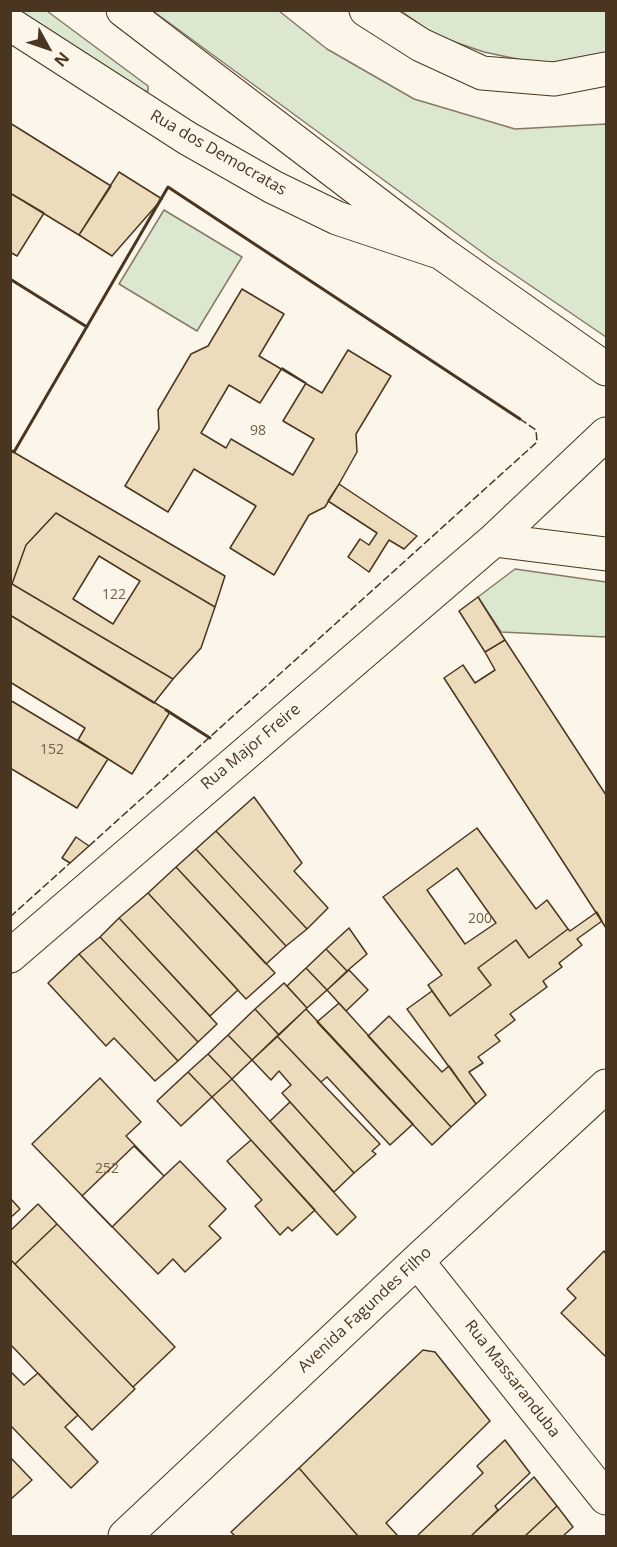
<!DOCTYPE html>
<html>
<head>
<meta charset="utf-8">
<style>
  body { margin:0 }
  #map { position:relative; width:617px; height:1547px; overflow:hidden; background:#fbf6e9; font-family:"Open Sans",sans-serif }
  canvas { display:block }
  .frame { position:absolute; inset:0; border:12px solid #4a3520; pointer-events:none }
  .north { position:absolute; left:18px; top:18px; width:60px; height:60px; -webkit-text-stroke:4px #fbf6e9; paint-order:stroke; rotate:130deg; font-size:16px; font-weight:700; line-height:24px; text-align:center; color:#4a3520 }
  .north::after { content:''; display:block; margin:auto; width:21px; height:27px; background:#4a3520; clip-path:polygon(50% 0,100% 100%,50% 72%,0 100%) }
</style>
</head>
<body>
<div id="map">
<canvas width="617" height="1547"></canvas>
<div class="frame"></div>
<div class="north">N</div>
</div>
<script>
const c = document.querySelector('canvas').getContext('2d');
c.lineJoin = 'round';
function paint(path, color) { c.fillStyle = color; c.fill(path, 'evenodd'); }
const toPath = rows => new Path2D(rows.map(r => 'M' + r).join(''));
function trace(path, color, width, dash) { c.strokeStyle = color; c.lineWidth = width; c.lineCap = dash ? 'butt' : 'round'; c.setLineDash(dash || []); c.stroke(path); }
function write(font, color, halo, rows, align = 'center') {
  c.font = font + ' "Open Sans",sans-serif'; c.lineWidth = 4.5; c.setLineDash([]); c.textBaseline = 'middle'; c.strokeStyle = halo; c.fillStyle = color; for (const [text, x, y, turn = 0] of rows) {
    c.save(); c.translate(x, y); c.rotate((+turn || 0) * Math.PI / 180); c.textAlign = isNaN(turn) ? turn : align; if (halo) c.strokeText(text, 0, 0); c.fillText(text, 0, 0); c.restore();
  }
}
const green = toPath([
  [13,11,47,11,148,86,148,91,140,92,13,11],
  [153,11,279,11,327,49,414,99,515,129,606,124,606,337,490,258,153,11],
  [401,11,606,11,606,59,541,64,484,52,437,36,401,11],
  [164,210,242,257,197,331,119,284,164,210],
  [515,569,606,582,606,637,501,632,478,597,515,569]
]);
paint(green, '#dce7d0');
trace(green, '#887966', 1.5);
const building = toPath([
  [10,123,111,186,79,235,10,193,10,123],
  [119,172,162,199,112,256,79,235,119,172],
  [10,193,44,213,17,256,10,252,10,193],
  [242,289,284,314,259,356,322,393,348,350,391,376,356,434,357,452,339,484,325,507,309,515,274,575,230,548,256,506,194,469,168,512,125,486,159,429,158,410,191,354,208,346,242,289],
  [282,368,306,383,283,421,314,439,293,475,231,439,226,448,201,433,229,385,260,403,282,368],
  [10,450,225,576,215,607,56,513,26,545,12,584,173,679,154,703,10,615,10,450],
  [339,484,417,536,404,549,389,540,369,572,348,557,360,539,369,545,377,533,328,501,339,484],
  [56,513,215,607,201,648,173,679,12,584,26,545,56,513],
  [99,556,140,581,113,624,73,599,99,556],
  [478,597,505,640,485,652,459,611,478,597],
  [10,615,170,712,132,774,78,740,85,728,10,682,10,615],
  [505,640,606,795,606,928,444,678,463,665,475,683,495,670,485,652,505,640],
  [10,700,108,759,77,808,10,768,10,700],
  [254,797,302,863,294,871,328,908,307,929,216,831,254,797],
  [477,828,536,909,547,900,568,929,529,958,516,940,478,968,491,985,450,1016,428,985,442,975,383,897,477,828],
  [216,831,307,929,286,946,196,849,216,831],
  [76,837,89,846,70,863,62,858,76,837],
  [196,849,286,946,266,964,176,867,196,849],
  [176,867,275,973,246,999,148,893,176,867],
  [457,868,496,923,465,944,427,890,457,868],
  [148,893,238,990,210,1016,119,918,148,893],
  [597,912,602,921,577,939,582,945,559,963,562,967,543,981,547,987,510,1014,515,1020,495,1035,500,1041,478,1057,483,1063,469,1072,486,1095,476,1104,407,1009,432,991,450,1016,491,985,478,968,516,940,529,958,568,929,570,931,597,912],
  [119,918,217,1024,198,1042,100,937,119,918],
  [349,928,367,954,347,971,326,949,349,928],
  [100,937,198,1042,178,1061,79,954,100,937],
  [326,949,347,971,327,990,306,968,326,949],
  [79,954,178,1061,155,1081,114,1038,106,1046,48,983,79,954],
  [306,968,327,990,307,1008,287,986,306,968],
  [349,970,368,990,346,1011,327,990,349,970],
  [284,983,307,1008,279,1035,255,1009,284,983],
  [339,1003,451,1127,432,1145,317,1022,339,1003],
  [255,1009,279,1035,252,1060,228,1035,255,1009],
  [306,1009,413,1124,390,1145,327,1077,321,1082,277,1036,306,1009],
  [389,1016,442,1072,449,1066,476,1104,451,1127,368,1036,389,1016],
  [228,1035,252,1060,232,1079,208,1054,228,1035],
  [277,1036,380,1144,372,1151,376,1154,354,1173,282,1093,291,1085,279,1071,271,1080,252,1060,277,1036],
  [208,1054,232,1079,212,1097,188,1072,208,1054],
  [188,1072,212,1097,181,1126,157,1101,188,1072],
  [100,1078,141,1122,126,1136,164,1176,180,1161,226,1209,209,1226,221,1238,185,1272,173,1259,158,1274,32,1144,100,1078],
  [232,1079,356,1217,337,1235,212,1097,232,1079],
  [290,1102,354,1173,334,1192,270,1121,290,1102],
  [251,1140,315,1210,292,1231,288,1227,280,1235,255,1206,262,1200,227,1161,251,1140],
  [134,1146,164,1176,112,1227,82,1196,134,1146],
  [10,1198,20,1209,10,1218,10,1198],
  [38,1204,57,1224,15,1264,10,1259,10,1231,38,1204],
  [57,1224,175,1347,133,1387,15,1264,57,1224],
  [604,1251,606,1254,606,1357,561,1313,576,1298,567,1289,604,1251],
  [10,1259,135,1389,92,1430,10,1344,10,1259],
  [423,1350,435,1352,490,1421,386,1523,398,1536,358,1536,299,1468,423,1350],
  [10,1371,24,1385,38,1373,78,1415,65,1427,98,1462,71,1488,10,1425,10,1371],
  [505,1440,530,1473,495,1506,498,1510,471,1536,417,1536,483,1473,477,1466,505,1440],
  [10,1457,32,1480,10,1500,10,1457],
  [299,1468,358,1536,235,1536,231,1532,299,1468],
  [534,1477,557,1506,525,1536,471,1536,534,1477],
  [557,1506,573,1527,563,1536,525,1536,557,1506]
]);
paint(building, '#ecdcbc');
trace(building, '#4a3520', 1.5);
const minor = toPath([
  [10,24,187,138,273,187,337,218,436,251],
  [494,540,606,554],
  [10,956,494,540,606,434]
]);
const tertiary = toPath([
  [417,1261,606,1498],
  [125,1536,417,1261,606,1086]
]);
const primary = toPath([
  [123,10,440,252,606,369],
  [366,10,421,45,482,73,554,79,606,69]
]);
trace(minor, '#4a3520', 35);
trace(tertiary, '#4a3520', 35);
trace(primary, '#4a3520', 35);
trace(minor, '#fbf6e9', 33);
trace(tertiary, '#fbf6e9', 33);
trace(primary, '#fbf6e9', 33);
trace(toPath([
  [89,846,537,442,536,430,520,419],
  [10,917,70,863]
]), '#4a3520', 1.5, [8, 3]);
trace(toPath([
  [10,279,87,327],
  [10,450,14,452,168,187,520,419],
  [166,710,210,738]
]), '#4a3520', 3);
write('14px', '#725f47', null, [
  ["98",258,431],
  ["122",114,595],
  ["152",52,750],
  ["200",480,919],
  ["252",107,1169]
]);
write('16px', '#4a3520', '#fbf6e9', [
  ["Rua dos Democratas",218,153,30],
  ["Rua Major Freire",251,747,-40],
  ["Avenida Fagundes Filho",365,1310,-43],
  ["Rua Massaranduba",512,1379,52]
]);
</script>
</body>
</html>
